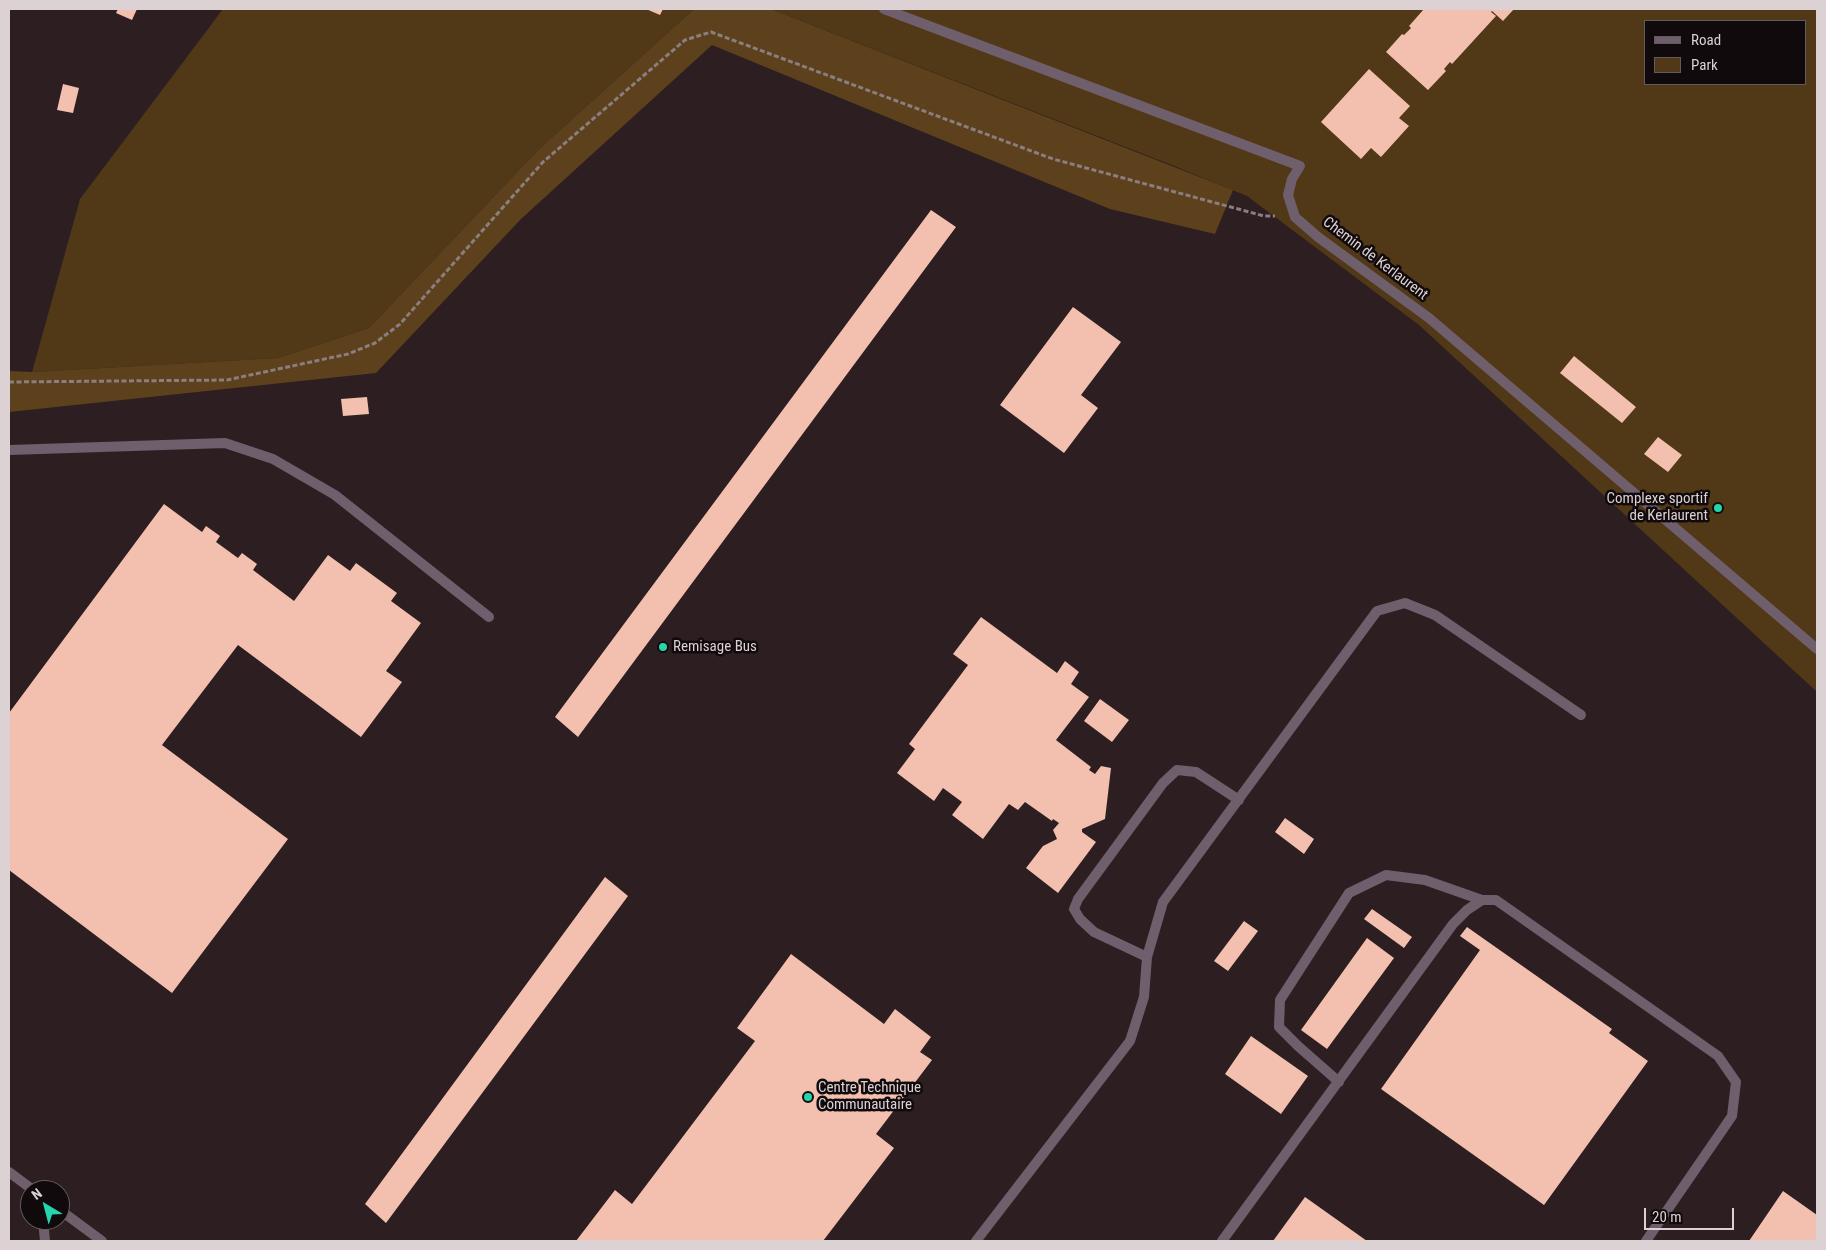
<!DOCTYPE html>
<html>
<head>
<meta charset="utf-8">
<style>
  body { margin:0 }
  #map { position:relative; width:1826px; height:1250px; overflow:hidden; background:#2d1e21; font-family:"Roboto Condensed",sans-serif }
  canvas { display:block }
  .frame { position:absolute; inset:0; border:10px solid #dcd1d3; pointer-events:none }
  .legend { position:absolute; left:1644px; top:20px; width:162px; height:65px; box-sizing:border-box; background:#110a0c; border:1px solid #625a5c; margin:0; padding:6px 9px; list-style:none; font-size:15px; color:#dcd1d3 }
  .legend li { display:flex; align-items:center; gap:10px; height:25px }
  .legend b { width:25px; border:1px solid #625a5c }
  .north { position:absolute; left:20px; top:1180px; width:50px; height:50px; box-sizing:border-box; background:#110a0c; border:1px solid #625a5c; border-radius:50%; rotate:323deg; font-size:14px; font-weight:700; line-height:20px; text-align:center; color:#dcd1d3 }
  .north::after { content:''; display:block; margin:auto; width:18px; height:22px; background:#24d5ae; clip-path:polygon(50% 0,100% 100%,50% 72%,0 100%) }
  .scale { position:absolute; left:1644px; top:1208px; width:90px; height:22px; box-sizing:border-box; border:2px solid #dcd1d3; border-top:0; padding-left:6px; font-size:15px; line-height:18px; white-space:nowrap; color:#dcd1d3; -webkit-text-stroke:4px #110a0c; paint-order:stroke }
</style>
</head>
<body>
<div id="map">
<canvas width="1826" height="1250"></canvas>
<div class="frame"></div>
<ul class="legend">
<li><b style="height:6px;background:#6f5f6c"></b>Road</li>
<li><b style="height:14px;background:#513817"></b>Park</li>
</ul>
<div class="north">N</div>
<div class="scale">20 m</div>
</div>
<script>
const c = document.querySelector('canvas').getContext('2d');
c.lineJoin = 'round';
function paint(path, color) { c.fillStyle = color; c.fill(path, 'evenodd'); }
const toPath = rows => new Path2D(rows.map(r => 'M' + r).join(''));
function trace(path, color, width, dash) { c.strokeStyle = color; c.lineWidth = width; c.lineCap = dash ? 'butt' : 'round'; c.setLineDash(dash || []); c.stroke(path); }
function write(font, color, halo, rows, align = 'center') {
  c.font = font + ' "Roboto Condensed",sans-serif'; c.lineWidth = 5; c.setLineDash([]); c.textBaseline = 'middle'; c.strokeStyle = halo; c.fillStyle = color; for (const [text, x, y, turn = 0] of rows) {
    c.save(); c.translate(x, y); c.rotate((+turn || 0) * Math.PI / 180); c.textAlign = isNaN(turn) ? turn : align; if (halo) c.strokeText(text, 0, 0); c.fillText(text, 0, 0); c.restore();
  }
}
paint(toPath([
  [223,9,694,9,538,150,369,328,278,358,32,372,80,199],
  [771,9,1817,9,1817,692,1419,325,1247,196,1174,166],
  [1645,21,1805,21,1805,84,1645,84]
]), '#513817');
paint(toPath([
  [694,9,771,9,1233,190,1215,234,1110,209,712,45,521,219,376,373,9,412,9,371,32,372,278,358,369,328,538,150]
]), '#5d411c');
paint(toPath([
  [118,9,137,9,132,20,116,13],
  [646,9,663,9,660,15],
  [1424,9,1514,9,1503,21,1492,11,1491,12,1496,16,1452,64,1450,62,1444,69,1446,71,1428,90,1386,52,1402,34,1404,35,1411,28,1409,26],
  [1369,69,1410,106,1399,118,1409,126,1381,157,1371,148,1361,159,1321,122],
  [63,84,79,88,73,113,57,110],
  [931,210,956,227,578,737,555,717],
  [1073,307,1121,342,1081,395,1098,408,1064,453,1000,405],
  [1574,356,1636,407,1622,423,1560,373],
  [367,397,369,414,343,416,341,399],
  [1658,437,1682,455,1668,472,1644,454],
  [164,504,202,532,206,526,220,536,216,542,238,558,242,553,257,564,253,570,294,601,328,555,350,571,356,563,397,593,391,601,421,623,386,671,402,682,361,737,238,645,162,745,288,839,172,993,9,870,9,713],
  [981,617,1057,673,1065,661,1079,672,1071,684,1089,697,1056,740,1091,767,1089,770,1095,774,1101,766,1111,768,1105,819,1082,829,1082,832,1096,842,1058,893,1026,868,1043,846,1057,839,1053,830,1059,823,1053,819,1052,821,1025,802,1018,810,1009,804,983,839,952,815,962,802,943,788,934,801,897,773,915,749,909,744,968,665,953,654],
  [1100,699,1129,720,1112,742,1084,721],
  [1285,818,1314,839,1304,854,1275,832],
  [605,877,628,896,386,1223,365,1204],
  [1372,909,1412,937,1404,948,1364,919],
  [1244,921,1258,931,1228,971,1214,961],
  [1467,927,1612,1029,1609,1033,1648,1061,1544,1205,1381,1089,1480,950,1460,936],
  [1367,938,1394,958,1327,1049,1301,1030],
  [791,954,884,1024,895,1009,931,1037,920,1052,932,1060,876,1134,894,1148,823,1241,576,1241,615,1190,632,1204,755,1041,737,1028],
  [1251,1036,1308,1076,1281,1114,1225,1074],
  [1783,1191,1817,1215,1817,1241,1749,1241],
  [1305,1197,1367,1241,1273,1241]
]), '#f3bfae');
trace(toPath([
  [9,382,227,380,348,354,375,343,400,324,543,162,685,40,711,32,1053,159,1264,216,1275,216]
]), '#8b7e80', 3, [5, 2.5]);
trace(toPath([
  [884,9,1300,166,1292,179,1288,195,1295,217,1318,237,1429,318,1817,649],
  [9,450,225,443,273,459,335,495,489,617],
  [1147,957,1094,932,1080,919,1074,909,1078,899,1163,783,1177,770,1196,772,1239,800],
  [1339,1082,1298,1046,1279,1027,1280,1000,1349,893,1386,875,1425,880,1482,900],
  [43,1220,45,1241],
  [976,1241,1130,1041,1144,997,1147,957,1163,902,1377,611,1405,603,1435,615,1581,715],
  [1222,1241,1453,924,1467,910,1482,900,1496,900,1718,1056,1736,1082,1732,1116,1646,1241]
]), '#6f5f6c', 10);
trace(toPath([
  [9,1172,33,1190],
  [60,1210,102,1241]
]), '#6f5f6c', 10);
for (const [x, y, r, color] of [
  [1718,508,5,"#24d5ae"],
  [663,647,5,"#24d5ae"],
  [808,1097,5,"#24d5ae"]
]) { const dot = new Path2D(); dot.arc(x, y, r, 0, 2 * Math.PI); c.fillStyle = color; c.fill(dot); trace(dot, '#110a0c', 2); }
write('15px', '#dcd1d3', '#110a0c', [
  ["Chemin de Kerlaurent",1375,259,37]
]);
write('15px', '#dcd1d3', '#110a0c', [
  ["Complexe sportif",1708,499,"right"],
  ["de Kerlaurent",1708,516,"right"],
  ["Remisage Bus",673,647],
  ["Centre Technique",818,1088],
  ["Communautaire",818,1105]
], 'left');
</script>
</body>
</html>
